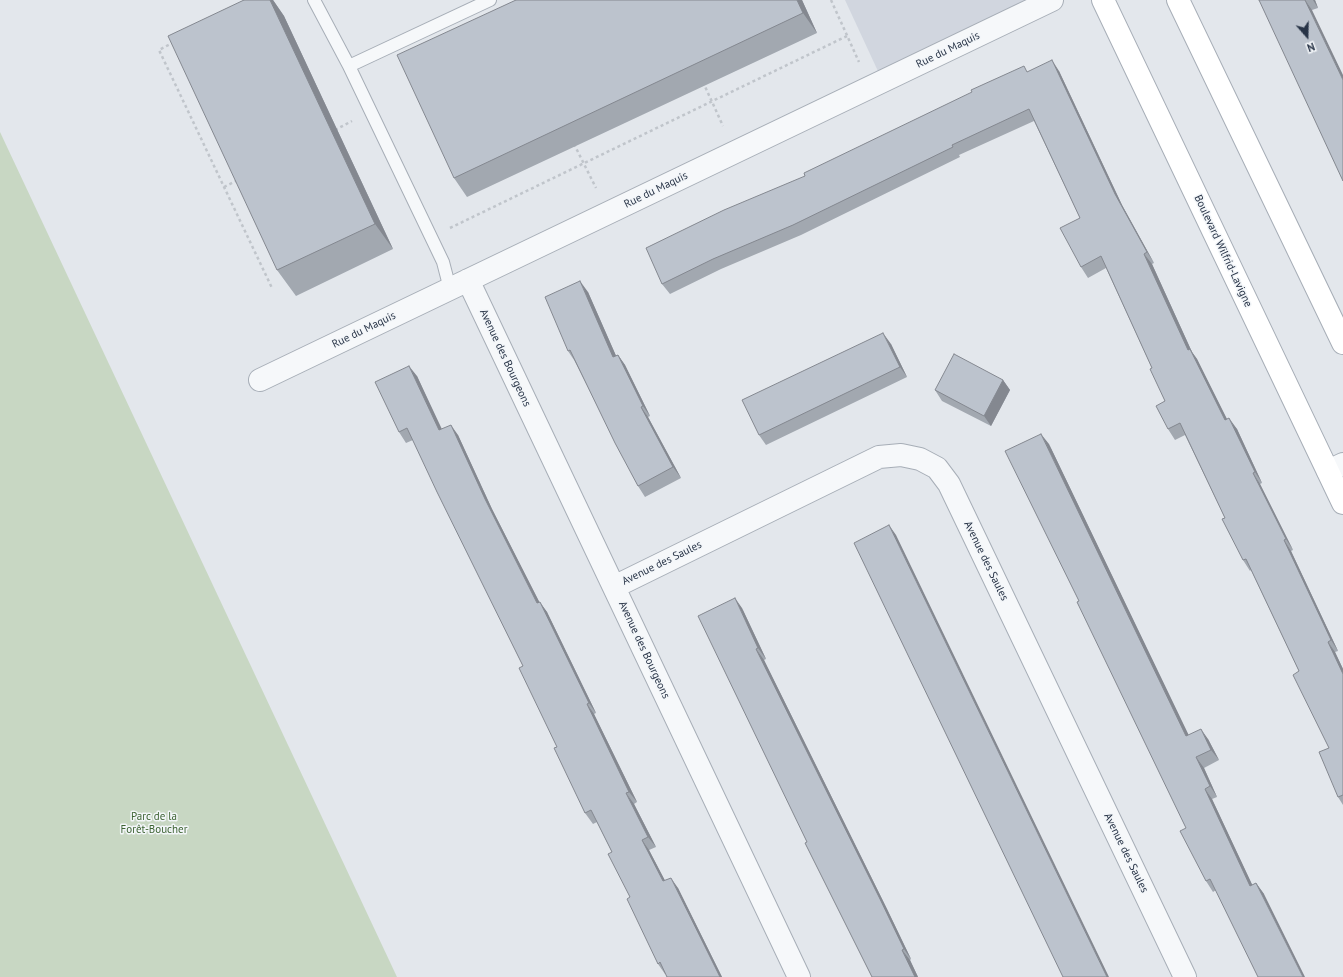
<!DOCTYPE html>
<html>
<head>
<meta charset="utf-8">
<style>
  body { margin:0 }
  #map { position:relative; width:1343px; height:977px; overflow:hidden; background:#e3e7ec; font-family:"PT Sans",sans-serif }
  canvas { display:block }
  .north { position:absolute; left:1287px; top:16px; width:40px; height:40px; -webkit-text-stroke:3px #f3f6f9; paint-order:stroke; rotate:160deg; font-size:11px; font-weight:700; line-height:16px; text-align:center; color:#283447 }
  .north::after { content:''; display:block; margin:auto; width:14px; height:18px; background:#283447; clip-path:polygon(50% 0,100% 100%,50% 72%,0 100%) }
</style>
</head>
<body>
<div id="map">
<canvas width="1343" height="977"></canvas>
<div class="north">N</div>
</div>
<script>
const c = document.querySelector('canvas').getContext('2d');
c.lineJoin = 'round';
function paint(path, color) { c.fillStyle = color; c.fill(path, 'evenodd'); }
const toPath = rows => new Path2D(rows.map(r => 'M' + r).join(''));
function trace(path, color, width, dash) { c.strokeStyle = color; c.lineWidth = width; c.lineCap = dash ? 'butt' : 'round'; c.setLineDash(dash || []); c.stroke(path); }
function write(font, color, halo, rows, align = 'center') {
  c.font = font + ' "PT Sans",sans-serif'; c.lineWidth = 3; c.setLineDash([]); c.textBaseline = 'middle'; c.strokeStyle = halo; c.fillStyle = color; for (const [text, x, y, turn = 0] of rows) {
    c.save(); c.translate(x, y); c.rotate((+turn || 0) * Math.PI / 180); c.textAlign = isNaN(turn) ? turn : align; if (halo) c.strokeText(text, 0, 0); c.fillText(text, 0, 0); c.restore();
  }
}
paint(toPath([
  [845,0,1052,0,883,82]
]), '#d1d6df');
paint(toPath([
  [0,132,397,977,0,977]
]), '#c8d7c3');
const lane = toPath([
  [314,0,349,66,443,262,450,289],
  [349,66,490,0]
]);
const street = toPath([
  [468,280,799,977],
  [260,380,1052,0],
  [1328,471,1343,464],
  [614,587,879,457,901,455,920,459,937,468,949,484,1185,977]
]);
const secondary = toPath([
  [1103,0,1343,503],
  [1178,0,1343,343]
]);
trace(lane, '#a7aeb7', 14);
trace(street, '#a7aeb7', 24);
trace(secondary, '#a7aeb7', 24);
trace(toPath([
  [831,0,859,62],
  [174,42,159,50,272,288],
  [703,82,723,126],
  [335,130,352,121],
  [574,144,596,188],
  [224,187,238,180],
  [450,228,847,36]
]), '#c0c5cb', 2.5, [3, 3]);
trace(lane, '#f6f8fa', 12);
trace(street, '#f6f8fa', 22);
trace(secondary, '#fff', 22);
paint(toPath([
  [244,0,273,0,284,16,393,249,296,296,277,270],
  [516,0,802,0,817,33,467,197,454,178],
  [1259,0,1315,0,1318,8,1312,10],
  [1059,71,1122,205,1154,263,1152,264,1192,352,1197,359,1227,420,1237,429,1262,483,1260,484,1293,550,1291,551,1338,651,1335,652,1343,669,1343,805,1338,797,1329,748,1299,671,1251,570,1250,571,1243,560,1225,518,1185,435,1175,440,1168,429,1165,401,1152,368,1106,268,1088,278,1081,267,1080,218,1034,121,959,155,960,157,801,235,721,269,670,294,662,284,805,176,1028,72],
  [588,292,616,356,618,355,625,365,650,416,648,417,681,478,645,497,638,486,574,360,568,351],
  [891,344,907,377,766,445,759,435],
  [417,376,441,429,458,435,492,509,539,602,547,612,596,713,594,714,637,802,634,804,656,847,649,850,665,881,678,888,722,977,667,977,666,974,665,974,658,964,630,897,612,852,597,822,593,824,585,813,523,666,413,440,406,443,399,432],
  [1003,380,1010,390,991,426,942,401,935,390],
  [1049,444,1188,735,1208,739,1219,760,1204,768,1217,797,1212,799,1252,885,1256,883,1264,894,1216,890,1213,892,1206,881],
  [742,608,766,659,764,660,887,909,911,959,910,960,918,977,872,977,807,842]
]), '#a2a8b0');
paint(toPath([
  [270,0,273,0,284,16,393,249,375,224],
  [797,0,802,0,817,33,803,13],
  [1305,0,1312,10,1343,75,1343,80],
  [1313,0,1315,0,1318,8],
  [1052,60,1059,71,1122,205,1154,263,1147,252,1115,194],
  [1144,254,1152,264,1192,352,1197,359,1233,431,1225,420,1188,350],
  [580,281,588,292,621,367,613,357],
  [883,333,891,344,907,377,900,367],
  [618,355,625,365,650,416,643,406],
  [409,366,417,376,447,440,439,430],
  [1003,380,1010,390,991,426,984,416],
  [641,407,648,417,681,478,673,467],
  [1229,418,1237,429,1262,483,1255,472],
  [451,425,458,435,492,509,545,613,537,603,485,499],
  [1041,434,1049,444,1194,746,1186,736],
  [1253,473,1260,484,1293,550,1286,539],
  [889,525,896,535,1109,977,1107,977],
  [1284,540,1291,551,1338,651,1331,640],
  [735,598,742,608,766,659,758,648],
  [540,602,547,612,596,713,589,703],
  [1328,642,1335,652,1343,669,1343,674],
  [756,649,764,660,887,909,911,959,904,949],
  [587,704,594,714,637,802,629,792],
  [1201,729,1208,739,1219,760,1211,750],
  [1196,757,1204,768,1217,797,1210,786],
  [1205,789,1212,799,1258,897,1250,886],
  [626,793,634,804,656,847,648,837],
  [642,840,649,850,671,892,663,881],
  [671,878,678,888,722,977,720,977],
  [1256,883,1264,894,1305,977,1303,977],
  [902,950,910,960,918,977,915,977]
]), '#848890');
const building = toPath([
  [244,0,270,0,375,224,277,270,168,36,244,0],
  [516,0,797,0,803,13,454,178,397,55,516,0],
  [1259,0,1305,0,1343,80,1343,181,1259,0],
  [1052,60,1115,194,1147,252,1144,254,1188,350,1190,349,1225,420,1229,418,1255,472,1253,473,1286,539,1284,540,1331,640,1328,642,1343,674,1343,795,1338,797,1319,752,1329,748,1293,675,1299,671,1246,559,1243,560,1222,519,1225,518,1180,423,1168,429,1156,406,1165,401,1150,369,1152,368,1101,256,1081,267,1060,228,1080,218,1029,109,952,145,953,147,793,225,713,259,662,284,646,248,724,210,805,176,804,173,972,92,971,90,1024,66,1027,72,1052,60],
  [580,281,613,357,618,355,643,406,641,407,673,467,638,486,615,443,570,350,568,351,545,297,580,281],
  [883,333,900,367,759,435,742,400,883,333],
  [954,354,1003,380,984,416,935,390,954,354],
  [409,366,439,430,451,425,485,499,537,603,540,602,589,703,587,704,629,792,626,793,648,837,642,840,663,881,671,878,720,977,667,977,660,962,658,964,627,899,630,897,608,854,612,852,591,810,585,813,554,748,557,747,519,668,523,666,437,492,407,428,399,432,375,382,409,366],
  [1041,434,1186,736,1201,729,1211,750,1196,757,1210,786,1205,789,1250,886,1256,883,1303,977,1258,977,1210,879,1206,881,1180,831,1186,828,1077,602,1079,601,1005,451,1041,434],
  [889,525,1107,977,1063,977,854,543,889,525],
  [735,598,758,648,756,649,880,899,904,949,902,950,915,977,872,977,805,843,807,842,698,616,735,598]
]);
paint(building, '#bcc3cd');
trace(building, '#848890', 1);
write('11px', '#283447', '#f3f6f9', [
  ["Rue du Maquis",948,50,-26],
  ["Rue du Maquis",656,190,-26],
  ["Boulevard Wilfrid-Lavigne",1223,251,65],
  ["Rue du Maquis",364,330,-26],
  ["Avenue des Bourgeons",505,358,65],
  ["Avenue des Saules",986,561,64],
  ["Avenue des Saules",662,563,-26],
  ["Avenue des Bourgeons",644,650,65],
  ["Avenue des Saules",1126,853,64]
]);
write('11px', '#3e6434', '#f3f6f9', [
  ["Parc de la",154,817],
  ["Forêt-Boucher",154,830]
]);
</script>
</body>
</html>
